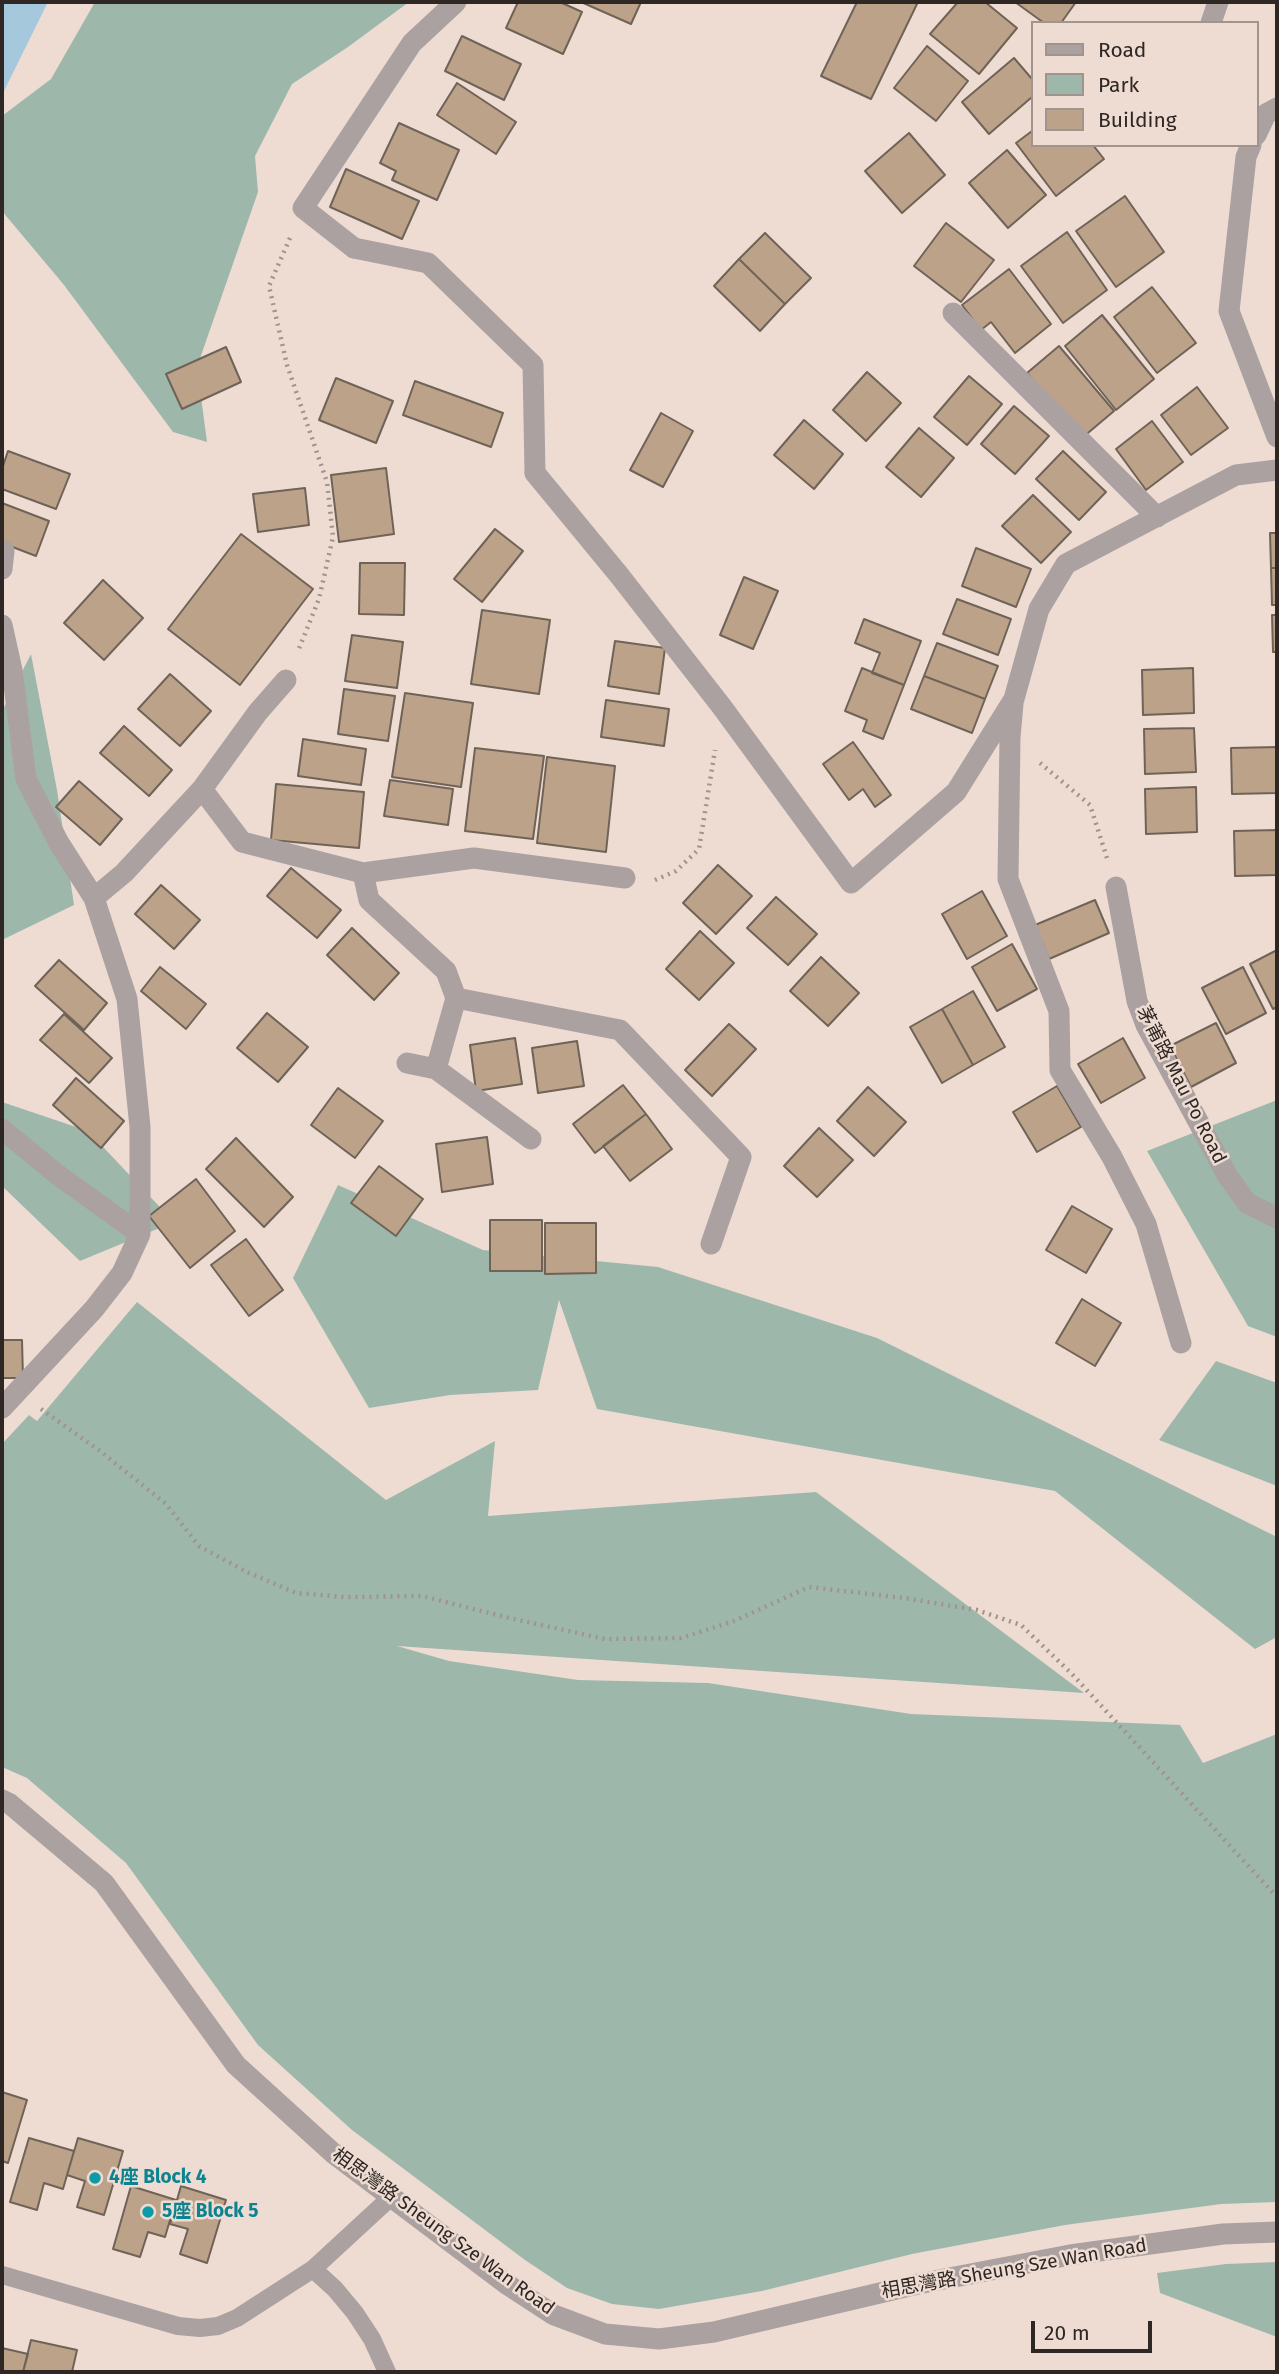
<!DOCTYPE html>
<html>
<head>
<meta charset="utf-8">
<style>
  body { margin:0 }
  #map { position:relative; width:1279px; height:2374px; overflow:hidden; background:#eedcd3; font-family:"Fira Sans",sans-serif }
  canvas { display:block }
  .frame { position:absolute; inset:0; border:4px solid #2e2724; pointer-events:none }
  .legend { position:absolute; left:1031px; top:21px; width:228px; height:126px; box-sizing:border-box; background:#eedcd3; border:2px solid #a1948d; margin:0; padding:9px 12px; list-style:none; font-size:21px; color:#2e2724 }
  .legend li { display:flex; align-items:center; gap:14px; height:35px }
  .legend b { width:35px; border:2px solid #a1948d }
  .scale { position:absolute; left:1031px; top:2321px; width:121px; height:32px; box-sizing:border-box; border:4px solid #2e2724; border-top:0; padding-left:9px; font-size:21px; line-height:24px; white-space:nowrap; color:#2e2724; -webkit-text-stroke:5px #eedcd3; paint-order:stroke }
</style>
</head>
<body>
<div id="map">
<canvas width="1279" height="2374"></canvas>
<div class="frame"></div>
<ul class="legend">
<li><b style="height:9px;background:#aaa1a0"></b>Road</li>
<li><b style="height:19px;background:#9db8ab"></b>Park</li>
<li><b style="height:19px;background:#bca289"></b>Building</li>
</ul>
<div class="scale">20 m</div>
</div>
<script>
const c = document.querySelector('canvas').getContext('2d');
c.lineJoin = 'round';
function paint(path, color) { c.fillStyle = color; c.fill(path, 'evenodd'); }
const toPath = rows => new Path2D(rows.map(r => 'M' + r).join(''));
function trace(path, color, width, dash) { c.strokeStyle = color; c.lineWidth = width; c.lineCap = dash ? 'butt' : 'round'; c.setLineDash(dash || []); c.stroke(path); }
function write(font, color, halo, rows, align = 'center') {
  c.font = font + ' "Fira Sans","Noto Sans TC",sans-serif'; c.lineWidth = 5; c.setLineDash([]); c.textBaseline = 'middle'; c.strokeStyle = halo; c.fillStyle = color; for (const [text, x, y, turn = 0] of rows) {
    c.save(); c.translate(x, y); c.rotate((+turn || 0) * Math.PI / 180); c.textAlign = isNaN(turn) ? turn : align; if (halo) c.strokeText(text, 0, 0); c.fillText(text, 0, 0); c.restore();
  }
}
paint(toPath([
  [95,2,409,2,348,47,292,84,255,156,258,192,197,367,207,442,173,432,64,285,2,211,2,116,51,79],
  [31,654,57,790,74,905,2,940,2,711],
  [1277,1100,1277,1337,1248,1326,1147,1151],
  [2,1102,88,1131,174,1222,80,1261,2,1186],
  [338,1185,483,1250,658,1267,877,1338,1277,1537,1277,1637,1255,1649,1055,1491,597,1409,559,1300,538,1390,450,1395,369,1408,293,1278],
  [137,1302,386,1500,495,1441,488,1516,816,1492,1084,1693,397,1646,449,1661,578,1680,708,1683,911,1714,1180,1725,1203,1763,1277,1734,1277,2202,1221,2204,1065,2225,912,2254,762,2291,659,2309,612,2304,567,2288,525,2260,352,2130,258,2045,126,1863,27,1778,2,1767,2,1444,29,1415,37,1421],
  [1216,1361,1277,1383,1277,1486,1159,1440],
  [1277,2262,1277,2337,1160,2293,1157,2273,1226,2264]
]), '#9db8ab');
paint(toPath([
  [2,2,48,2,2,95]
]), '#a6c8dc');
const building = toPath([
  [518,2,560,2,582,12,563,54,506,28,518,2],
  [581,2,641,2,631,24,581,2],
  [857,2,913,2,917,4,871,99,821,76,857,2],
  [958,2,985,2,1017,28,979,74,930,34,958,2],
  [1015,2,1076,2,1061,23,1044,23,1015,2],
  [462,36,521,64,504,100,445,71,462,36],
  [927,46,968,81,936,121,894,88,927,46],
  [1014,58,1032,79,1032,97,989,134,962,102,1014,58],
  [457,83,516,122,496,154,437,115,457,83],
  [399,123,459,150,437,200,392,180,396,171,380,163,399,123],
  [1032,131,1032,145,1093,145,1104,159,1056,196,1016,143,1032,131],
  [909,133,945,175,902,213,865,171,909,133],
  [1007,150,1046,195,1008,228,969,183,1007,150],
  [346,169,419,201,402,239,330,207,346,169],
  [1125,196,1164,252,1116,287,1076,231,1125,196],
  [946,223,994,260,961,302,914,266,946,223],
  [1067,232,1107,290,1063,323,1021,266,1067,232],
  [765,233,811,278,785,304,739,259,765,233],
  [739,259,785,304,760,331,714,286,739,259],
  [1009,269,1051,324,1015,353,991,322,981,330,962,305,1009,269],
  [1152,287,1196,343,1157,373,1114,317,1152,287],
  [1102,315,1154,379,1116,410,1065,346,1102,315],
  [1059,346,1114,411,1082,438,1027,373,1059,346],
  [226,347,241,382,182,409,166,374,226,347],
  [867,372,901,403,866,441,833,410,867,372],
  [969,376,1002,404,967,445,934,417,969,376],
  [336,378,393,401,376,443,319,420,336,378],
  [415,381,503,413,491,447,403,415,415,381],
  [1197,387,1228,428,1191,455,1161,415,1197,387],
  [1014,406,1049,436,1015,474,981,444,1014,406],
  [661,413,693,431,663,487,630,470,661,413],
  [804,420,843,454,814,489,774,455,804,420],
  [1152,421,1183,462,1146,490,1116,449,1152,421],
  [919,428,954,458,921,497,886,467,919,428],
  [8,451,70,474,56,509,2,489,2,469,8,451],
  [1063,451,1106,492,1079,520,1036,479,1063,451],
  [386,468,394,534,339,542,331,475,386,468],
  [305,488,309,525,258,532,253,494,305,488],
  [1033,495,1071,532,1041,563,1002,526,1033,495],
  [2,503,49,521,36,556,2,543,2,503],
  [495,529,523,551,482,602,454,579,495,529],
  [1270,533,1277,533,1277,568,1271,568,1270,533],
  [241,534,313,589,240,685,168,629,241,534],
  [976,548,1031,569,1016,607,962,586,976,548],
  [360,563,405,563,404,615,359,614,360,563],
  [1271,568,1277,568,1277,605,1272,605,1271,568],
  [744,577,778,591,753,649,720,635,744,577],
  [103,580,143,618,104,660,64,623,103,580],
  [957,599,1011,619,998,655,943,634,957,599],
  [482,610,550,620,539,694,471,684,482,610],
  [1272,615,1277,615,1277,652,1273,652,1272,615],
  [864,619,921,641,904,685,872,673,880,653,855,643,864,619],
  [352,635,403,642,397,688,345,681,352,635],
  [615,641,665,648,659,694,608,686,615,641],
  [937,643,998,666,985,699,924,676,937,643],
  [862,668,904,685,883,739,863,731,867,720,845,711,862,668],
  [1193,668,1194,713,1143,715,1142,670,1193,668],
  [170,674,211,711,180,746,138,709,170,674],
  [924,676,985,699,972,733,911,709,924,676],
  [344,689,395,696,388,741,338,734,344,689],
  [405,693,473,703,461,787,392,777,405,693],
  [606,700,669,709,664,746,601,737,606,700],
  [124,726,172,770,149,796,100,753,124,726],
  [1194,728,1196,772,1145,774,1144,729,1194,728],
  [303,739,366,749,361,785,298,776,303,739],
  [853,742,891,795,875,807,863,789,849,800,823,764,853,742],
  [1277,747,1277,793,1232,794,1231,748,1277,747],
  [475,748,544,756,533,839,465,831,475,748],
  [547,757,615,766,606,852,537,843,547,757],
  [390,780,453,789,448,825,384,816,390,780],
  [79,781,122,819,100,845,56,807,79,781],
  [276,784,364,792,359,848,271,840,276,784],
  [1196,787,1197,832,1146,834,1145,789,1196,787],
  [1277,830,1277,875,1235,876,1234,831,1277,830],
  [718,865,752,896,716,934,683,903,718,865],
  [291,868,341,910,317,938,267,896,291,868],
  [161,885,200,920,174,949,135,914,161,885],
  [982,891,1007,936,967,959,942,914,982,891],
  [776,897,817,934,788,965,747,928,776,897],
  [1095,900,1109,933,1049,959,1035,925,1095,900],
  [352,928,399,973,374,1000,327,955,352,928],
  [700,931,734,963,699,1000,666,969,700,931],
  [1012,944,1037,989,997,1011,972,967,1012,944],
  [1277,950,1277,1007,1273,1009,1250,964,1277,950],
  [821,957,859,993,828,1026,790,991,821,957],
  [59,960,107,1003,84,1030,35,986,59,960],
  [160,967,206,1004,186,1029,141,991,160,967],
  [1243,967,1266,1013,1226,1034,1202,988,1243,967],
  [973,991,1005,1047,973,1065,942,1009,973,991],
  [942,1009,973,1065,942,1083,910,1027,942,1009],
  [267,1013,308,1047,278,1082,237,1048,267,1013],
  [64,1014,112,1058,89,1083,40,1040,64,1014],
  [1216,1023,1236,1063,1191,1087,1170,1046,1216,1023],
  [729,1024,756,1049,712,1096,685,1070,729,1024],
  [515,1038,522,1084,476,1091,470,1045,515,1038],
  [1123,1038,1145,1078,1101,1103,1078,1064,1123,1038],
  [577,1041,584,1086,538,1093,532,1048,577,1041],
  [76,1078,124,1121,101,1148,53,1105,76,1078],
  [623,1085,646,1114,595,1153,573,1124,623,1085],
  [1057,1086,1081,1127,1037,1152,1013,1112,1057,1086],
  [868,1087,906,1122,874,1156,837,1121,868,1087],
  [338,1088,383,1121,355,1158,311,1125,338,1088],
  [646,1114,672,1149,630,1181,603,1146,646,1114],
  [819,1128,853,1160,817,1197,784,1166,819,1128],
  [487,1137,493,1184,442,1192,436,1144,487,1137],
  [236,1138,293,1197,264,1227,206,1169,236,1138],
  [379,1166,423,1199,396,1236,351,1203,379,1166],
  [196,1179,235,1231,190,1268,149,1216,196,1179],
  [1072,1206,1112,1229,1086,1273,1046,1250,1072,1206],
  [490,1220,542,1220,542,1271,490,1271,490,1220],
  [545,1223,596,1223,596,1273,545,1274,545,1223],
  [246,1239,283,1290,249,1316,211,1265,246,1239],
  [1082,1299,1121,1323,1095,1366,1056,1343,1082,1299],
  [2,1340,22,1340,23,1378,2,1378,2,1340],
  [2,2092,27,2100,8,2163,2,2161,2,2092],
  [29,2138,74,2151,63,2189,44,2183,37,2210,10,2202,29,2138],
  [78,2138,123,2151,104,2215,77,2207,85,2181,67,2175,78,2138],
  [131,2186,176,2200,165,2237,148,2232,140,2257,113,2249,131,2186],
  [181,2186,226,2200,207,2263,180,2254,188,2229,170,2224,181,2186],
  [31,2340,77,2350,72,2372,23,2372,31,2340],
  [2,2348,28,2354,23,2372,2,2372,2,2348]
]);
paint(building, '#bca289');
trace(building, '#6f6358', 2);
trace(toPath([
  [290,238,269,286,287,365,327,482,333,537,319,599,298,651],
  [1040,763,1090,805,1107,858],
  [655,880,676,871,699,849,715,750],
  [41,1409,100,1451,166,1504,199,1546,247,1572,296,1593,345,1597,422,1596,509,1618,605,1639,681,1638,734,1621,809,1587,904,1598,977,1610,1021,1625,1072,1674,1277,1897]
]), '#a0938c', 4.5, [2, 5]);
trace(toPath([
  [313,2269,335,2289,355,2313,372,2339,387,2372],
  [2,2275,178,2326,200,2328,218,2326,237,2318,313,2269,390,2198]
]), '#aaa1a0', 18);
trace(toPath([
  [354,248,428,263,533,365,535,473]
]), '#aaa1a0', 21);
trace(toPath([
  [1211,23,1218,2],
  [1256,135,1266,114,1277,108],
  [1251,145,1246,157,1229,311,1277,437],
  [354,248,303,208,412,43,456,2],
  [953,313,1157,517],
  [535,473,619,575,722,707,851,883,956,792,1014,699,1039,609,1066,564,1236,475,1277,470],
  [2,569,4,551],
  [2,625,12,670,26,779,59,843,94,898,127,999,140,1127,140,1234,122,1273,94,1309,2,1408],
  [1013,704,1010,737,1008,879,1059,1011,1060,1070,1112,1157,1146,1224,1181,1343],
  [202,789,258,712,286,680],
  [363,873,474,858,625,878],
  [1116,887,1137,1001,1146,1025,1227,1175,1247,1203,1277,1218],
  [94,898,124,873,202,789,242,842,363,873,369,900,446,971,456,998,436,1069,407,1063],
  [456,998,620,1030,741,1157,711,1244],
  [436,1069,531,1139],
  [2,1129,58,1175,140,1234],
  [2,1800,10,1804,104,1883,236,2065,333,2153,508,2285,554,2315,605,2334,659,2339,714,2332,918,2284,1070,2255,1223,2234,1277,2232]
]), '#aaa1a0', 21);
for (const [x, y, r, color] of [
  [95,2178,7,"#0f9aa8"],
  [148,2212,7,"#0f9aa8"]
]) { const dot = new Path2D(); dot.arc(x, y, r, 0, 2 * Math.PI); c.fillStyle = color; c.fill(dot); trace(dot, '#eedcd3', 2.5); }
write('19px', '#2e2724', '#eedcd3', [
  ["茅莆路 Mau Po Road",1181,1085,63],
  ["相思灣路 Sheung Sze Wan Road",443,2232,36],
  ["相思灣路 Sheung Sze Wan Road",1014,2269,-10]
]);
write('bold 19px', '#0d838f', '#eedcd3', [
  ["4座 Block 4",109,2178],
  ["5座 Block 5",162,2212]
], 'left');
</script>
</body>
</html>
